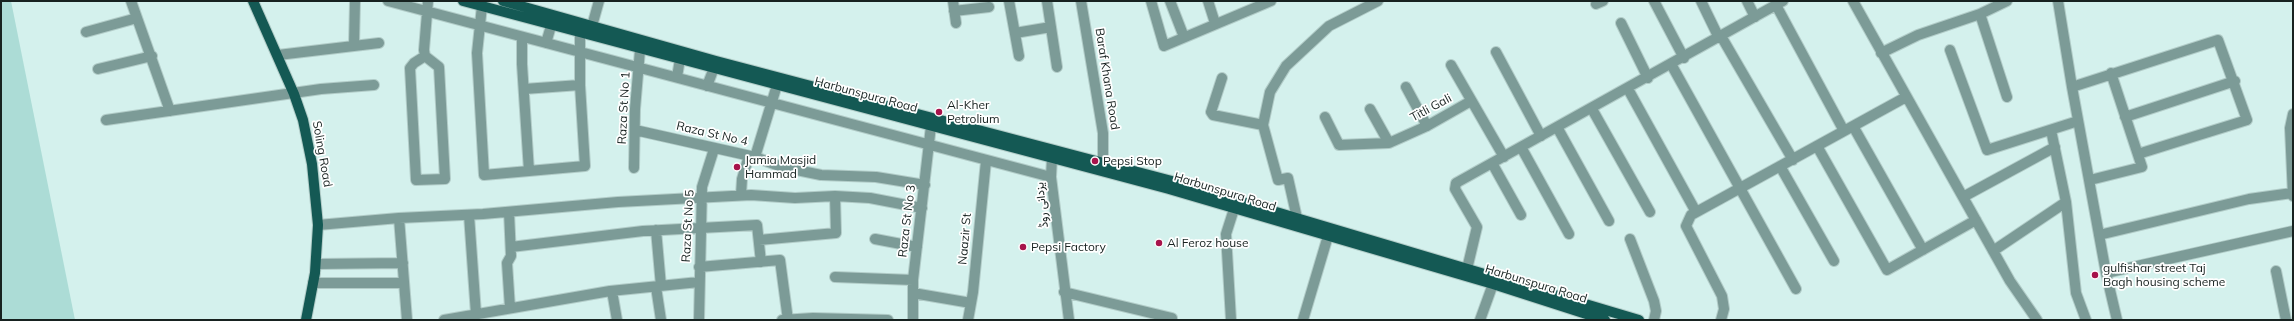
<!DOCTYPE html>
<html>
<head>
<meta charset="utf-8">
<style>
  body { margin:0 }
  #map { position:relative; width:2294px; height:321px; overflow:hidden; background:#d4f1ed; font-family:Mulish,sans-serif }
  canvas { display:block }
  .frame { position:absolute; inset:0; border:2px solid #172220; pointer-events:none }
</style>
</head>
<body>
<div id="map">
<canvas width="2294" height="321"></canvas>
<div class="frame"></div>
</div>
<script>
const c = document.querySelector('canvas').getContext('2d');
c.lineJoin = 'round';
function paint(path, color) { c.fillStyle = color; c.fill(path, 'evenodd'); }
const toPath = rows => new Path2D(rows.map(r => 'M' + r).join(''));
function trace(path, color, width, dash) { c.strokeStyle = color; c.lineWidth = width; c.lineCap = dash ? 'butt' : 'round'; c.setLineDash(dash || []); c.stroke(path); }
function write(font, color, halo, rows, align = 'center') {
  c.font = font + ' Mulish,Vazirmatn,sans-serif'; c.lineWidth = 3.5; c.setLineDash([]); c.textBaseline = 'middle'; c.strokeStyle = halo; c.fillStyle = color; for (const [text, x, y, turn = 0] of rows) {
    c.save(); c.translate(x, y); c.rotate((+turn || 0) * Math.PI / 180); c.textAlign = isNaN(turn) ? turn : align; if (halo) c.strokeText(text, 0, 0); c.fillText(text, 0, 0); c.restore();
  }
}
paint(toPath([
  [1,1,11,1,75,320,1,320]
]), '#acdcd6');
const minor = toPath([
  [131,1,170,111],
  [388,1,1051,177],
  [953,1,956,23],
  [1009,1,1019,56],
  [1047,1,1057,67],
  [1081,1,1103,133,1103,162],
  [1151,1,1164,46,1271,1],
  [1170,1,1184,37],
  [1208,1,1215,23],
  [1654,1,1684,58],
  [1701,1,1719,38],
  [1747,1,1755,17],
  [1853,1,2010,281,2037,320],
  [2058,1,2072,87,2106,273,2117,320],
  [1596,4,1603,1],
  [1776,5,1844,131],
  [482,6,477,53,484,175,585,166,580,85,580,34],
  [954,11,989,7],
  [1980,14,2007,97],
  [1621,23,1648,78],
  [592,26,599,1],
  [86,32,137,18],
  [1015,33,1051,27],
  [1721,36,1793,160],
  [522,37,522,64,529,171],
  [546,43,551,26],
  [354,46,355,1],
  [1950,50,1987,150,2078,121],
  [1496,52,1541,136],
  [1881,53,1918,35,1980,14,2007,1],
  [278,55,379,43],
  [425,56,414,63,410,68,416,180,445,179,439,67,425,56,424,50,428,1],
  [1671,64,1796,289],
  [1451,65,1504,157],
  [98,69,152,56],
  [677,77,680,59],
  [1222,78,1211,112,1213,115,1263,125],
  [707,86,714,68],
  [1406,87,1427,126],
  [2072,87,2218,40,2247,120,2138,154],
  [524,89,580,85],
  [1628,89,1696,212],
  [1370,109,1389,143],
  [1592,109,1650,212],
  [2293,114,2290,128,2293,196],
  [1325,117,1339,145,1389,143,1427,126,1471,101],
  [2125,117,2235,81],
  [106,120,321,89,374,85],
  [1853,126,1923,250],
  [1557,127,1609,221],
  [635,130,755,157,782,167,821,175,876,177,925,185],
  [2051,130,2066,202,2076,293,2086,320],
  [1817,146,1887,270,1976,220],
  [1521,147,1569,234],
  [755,157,777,85],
  [1052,158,1051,177,1069,320],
  [1492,163,1521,215],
  [1780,166,1834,261],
  [634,168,635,109,640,50],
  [2090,180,2142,167,2111,73],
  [741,195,742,179,749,156],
  [1963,197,2055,147],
  [509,212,511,256,507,263,510,308],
  [469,215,476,314],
  [399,218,483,214,618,202,751,195,795,198,835,196,870,198,922,208],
  [1297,218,1288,178,1278,180,1263,125,1270,92,1286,66,1329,26,1378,1],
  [318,225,399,218,407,320],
  [656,230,661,286],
  [2099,235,2249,199,2292,193],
  [875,239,917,247],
  [1630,239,1654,301,1656,311,1654,320],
  [759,240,836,233,835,196],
  [511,247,643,231,757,225,761,262],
  [1993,251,2066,202],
  [316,264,403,263],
  [699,267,780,260,788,320],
  [1467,269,1477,227,1455,189,1456,183,1783,1],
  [2276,271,2286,320],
  [2106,273,2293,231],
  [835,277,913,280],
  [313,283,404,283],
  [656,287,661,320],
  [612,291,617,320],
  [1064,292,1172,318],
  [913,293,971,303],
  [444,320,610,291,699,282],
  [699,320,702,187,714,149],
  [782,320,813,318,888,320],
  [913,320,913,280,931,126],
  [968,320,973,292,986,161],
  [1231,320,1226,234,1234,209],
  [1303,320,1328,236],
  [1480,320,1493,284],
  [1721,320,1724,309,1722,296,1686,226,1691,215,1906,97]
]);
const major = toPath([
  [253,1,294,94,303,120,312,164,318,225,315,273,306,320],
  [463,1,1169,189,1493,284,1605,320],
  [503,1,716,61,1172,181,1639,320]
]);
trace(minor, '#b2ccc8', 12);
trace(major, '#b2ccc8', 12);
trace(minor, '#7c9b97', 10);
trace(major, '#145954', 10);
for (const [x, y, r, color] of [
  [939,112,4,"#a7134b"],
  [1095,161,4,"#a7134b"],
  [737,167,4,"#a7134b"],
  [1159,243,4,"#a7134b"],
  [1023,247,4,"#a7134b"],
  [2095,275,4,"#a7134b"]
]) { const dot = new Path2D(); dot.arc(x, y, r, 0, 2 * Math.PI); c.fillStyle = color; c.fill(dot); trace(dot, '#fff', 1.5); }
write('12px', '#172220', '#fff', [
  ["Baraf Khana Road",1107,79,81],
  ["Harbunspura Road",866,95,15],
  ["Raza St No 1",624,108,-87],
  ["Titli Gali",1431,108,-28],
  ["Raza St No 4",712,134,13],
  ["Soling Road",322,154,80],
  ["Harbunspura Road",1225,192,17],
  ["یزدانی روڈ",1042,205,-96],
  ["Raza St No 3",907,221,-83],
  ["Raza St No 5",688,226,-87],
  ["Naazir St",965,239,-85],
  ["Harbunspura Road",1536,284,17]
]);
write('12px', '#172220', '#fff', [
  ["Al-Kher",947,105],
  ["Petrolium",947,119],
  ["Jamia Masjid",745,160],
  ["Hammad",745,174],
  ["Pepsi Stop",1103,161],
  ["Al Feroz house",1167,243],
  ["Pepsi Factory",1031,247],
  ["gulfishar street Taj",2103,268],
  ["Bagh housing scheme",2103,282]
], 'left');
</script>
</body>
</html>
